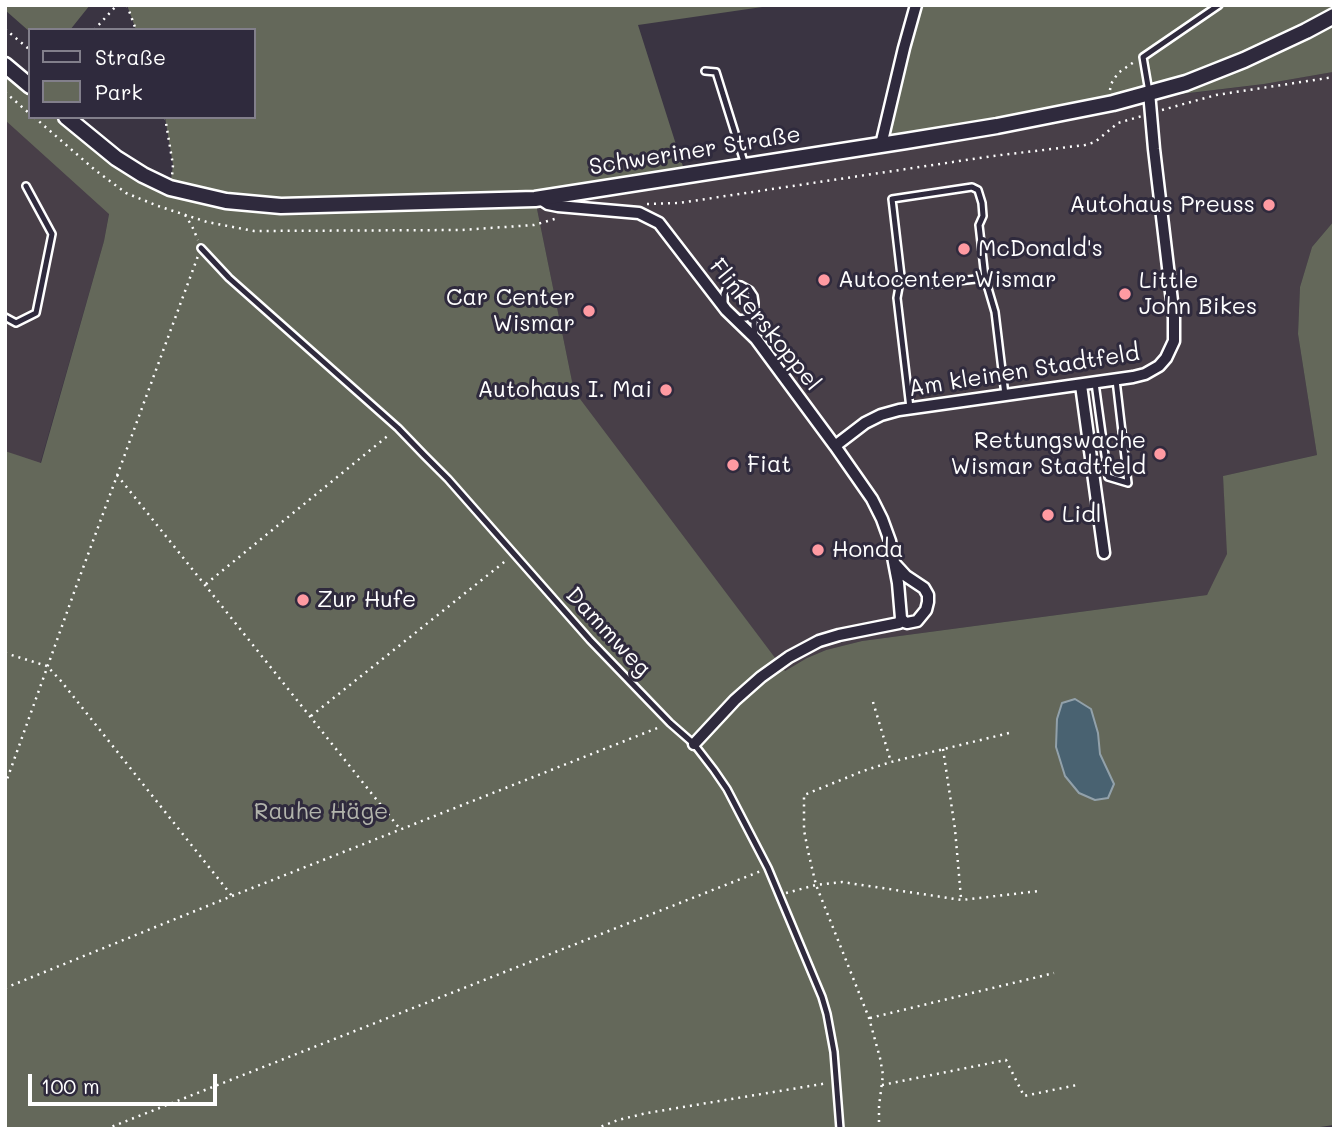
<!DOCTYPE html>
<html>
<head>
<meta charset="utf-8">
<style>
  body { margin:0 }
  #map { position:relative; width:1339px; height:1134px; overflow:hidden; background:#3a3442; font-family:Mali,sans-serif }
  canvas { display:block }
  .frame { position:absolute; inset:0; border:7px solid #fff; pointer-events:none }
  .legend { position:absolute; left:28px; top:28px; width:228px; height:91px; box-sizing:border-box; background:#2f2a3d; border:2px solid #827f8b; margin:0; padding:9px 12px; list-style:none; font-size:21px; color:#fff }
  .legend li { display:flex; align-items:center; gap:14px; height:35px }
  .legend b { width:35px; border:2px solid #827f8b }
  .scale { position:absolute; left:28px; top:1074px; width:189px; height:32px; box-sizing:border-box; border:4px solid #fff; border-top:0; padding-left:9px; font-size:21px; line-height:24px; white-space:nowrap; color:#fff; -webkit-text-stroke:5px #2f2a3d; paint-order:stroke }
</style>
</head>
<body>
<div id="map">
<canvas width="1339" height="1134"></canvas>
<div class="frame"></div>
<ul class="legend">
<li><b style="height:9px;background:#2f2a3d"></b>Straße</li>
<li><b style="height:19px;background:#64685a"></b>Park</li>
</ul>
<div class="scale">100 m</div>
</div>
<script>
const c = document.querySelector('canvas').getContext('2d');
c.lineJoin = 'round';
function paint(path, color) { c.fillStyle = color; c.fill(path, 'evenodd'); }
const toPath = rows => new Path2D(rows.map(r => 'M' + r).join(''));
function trace(path, color, width, dash) { c.strokeStyle = color; c.lineWidth = width; c.lineCap = dash ? 'butt' : 'round'; c.setLineDash(dash || []); c.stroke(path); }
function write(font, color, halo, rows, align = 'center') {
  c.font = font + ' Mali,sans-serif'; c.lineWidth = 6; c.setLineDash([]); c.textBaseline = 'middle'; c.strokeStyle = halo; c.fillStyle = color; for (const [text, x, y, turn = 0] of rows) {
    c.save(); c.translate(x, y); c.rotate((+turn || 0) * Math.PI / 180); c.textAlign = isNaN(turn) ? turn : align; if (halo) c.strokeText(text, 0, 0); c.fillText(text, 0, 0); c.restore();
  }
}
paint(toPath([
  [1333,72,1334,221,1312,247,1300,287,1298,334,1317,455,1223,476,1228,554,1207,595,862,641,826,650,807,658,785,671,575,396,535,199,1113,103,1264,84],
  [5,107,109,213,104,241,40,464,5,451]
]), '#483f48');
paint(toPath([
  [5,5,90,5,70,30,30,30,30,32,5,10],
  [127,5,776,5,638,25,686,176,535,199,574,391,785,671,807,658,826,650,862,641,1207,595,1227,554,1223,476,1317,455,1298,334,1300,287,1312,247,1334,221,1334,1125,1306,1129,5,1129,5,451,41,463,104,241,109,214,5,120,5,65,30,86,30,117,66,117,170,187,173,165,165,117,254,117,254,30,136,30],
  [916,5,1334,5,1334,77,1333,72,1264,84,1156,97,883,141]
]), '#64685a');
const water = toPath([
  [1075,699,1091,709,1098,733,1100,754,1114,784,1108,798,1095,800,1079,793,1065,776,1056,747,1057,719,1062,703,1075,699]
]);
paint(water, '#496271');
trace(water, '#92a1aa', 2);
const service = toPath([
  [705,71,716,72,745,165],
  [1149,92,1143,57,1219,5],
  [201,248,229,278,398,428,424,455,448,479,590,640,670,723,694,744,714,770,727,789,768,868,822,997,827,1014,834,1052,840,1129],
  [931,284,985,278],
  [724,305,724,294,727,287,732,284,741,285,750,290,754,296,755,303,754,325,755,336],
  [5,317,16,323,36,313,52,234,26,186],
  [737,319,746,318,751,315,754,309],
  [1095,383,1108,477,1128,483,1116,380],
  [910,408,897,298,901,276,892,199,972,187,978,190,982,203,983,216,979,225,985,278,995,312,1005,395]
]);
const minor = toPath([
  [881,145,904,48,916,5],
  [539,198,548,204,558,206,639,213,659,223,726,310,756,339,835,446,872,499,882,519,890,541,898,583,901,618,899,623,839,635,819,641,789,657,761,677,735,700,694,744],
  [1081,385,1104,553],
  [835,446,865,423,881,415,899,410,1133,377,1145,374,1159,366,1166,358,1174,341,1174,318,1154,149,1149,92],
  [895,564,906,576,924,588,928,595,928,602,926,610,917,621,907,623,904,622,901,618]
]);
const secondary = toPath([
  [5,65,30,86],
  [66,117,116,158,143,175,170,188,226,201,281,206,535,199,906,141,997,126,1113,103,1186,83,1244,60,1306,31,1334,16]
]);
trace(service, '#fff', 10);
trace(minor, '#fff', 15);
trace(secondary, '#fff', 19);
trace(toPath([
  [127,5,136,30],
  [5,29,30,50],
  [94,30,117,5],
  [1110,90,1111,84,1118,73,1134,62],
  [5,92,30,114],
  [1162,110,1216,95,1334,77],
  [34,117,95,170,126,193,158,206,207,222,254,231,461,230,534,225,558,218],
  [165,117,173,165,172,176],
  [647,204,679,203,993,156,1085,145,1095,142,1118,123,1142,116],
  [185,215,192,226,198,240],
  [117,475,400,829],
  [206,584,390,434],
  [5,653,47,666,61,681,232,896],
  [873,702,891,762],
  [311,716,508,559],
  [943,749,955,829,961,898],
  [5,785,76,587,198,256],
  [786,893,816,885,842,882,962,900,1039,891],
  [5,988,232,896,660,727],
  [870,1018,1054,973],
  [882,1085,1006,1060,1024,1096,1077,1085],
  [5,1123,8,1129],
  [106,1129,761,871],
  [595,1129,618,1120,647,1113,828,1083],
  [879,1129,879,1106,883,1075,880,1058,869,1018,816,885,808,851,804,830,804,795,863,771,891,762,1009,733]
]), '#fff', 2.5, [2, 5]);
trace(service, '#2f2a3d', 5);
trace(minor, '#2f2a3d', 10);
trace(secondary, '#2f2a3d', 14);
for (const [x, y, r, color] of [
  [1269,205,7,"#ff9aa2"],
  [964,249,7,"#ff9aa2"],
  [824,280,7,"#ff9aa2"],
  [1125,294,7,"#ff9aa2"],
  [589,311,7,"#ff9aa2"],
  [666,390,7,"#ff9aa2"],
  [1160,454,7,"#ff9aa2"],
  [733,465,7,"#ff9aa2"],
  [1048,515,7,"#ff9aa2"],
  [818,550,7,"#ff9aa2"],
  [303,600,7,"#ff9aa2"]
]) { const dot = new Path2D(); dot.arc(x, y, r, 0, 2 * Math.PI); c.fillStyle = color; c.fill(dot); trace(dot, '#2f2a3d', 2.5); }
write('23px', '#fff', '#2f2a3d', [
  ["Schweriner Straße",695,151,-9],
  ["Flinkerskoppel",765,325,51],
  ["Am kleinen Stadtfeld",1024,371,-9],
  ["Dammweg",608,632,47]
]);
write('23px', '#fff', '#2f2a3d', [
  ["Autohaus Preuss",1255,205,"right"],
  ["McDonald's",978,249],
  ["Autocenter Wismar",838,280],
  ["Little",1139,281],
  ["John Bikes",1139,307],
  ["Car Center",575,298,"right"],
  ["Wismar",575,324,"right"],
  ["Autohaus I. Mai",652,390,"right"],
  ["Rettungswache",1146,441,"right"],
  ["Wismar Stadtfeld",1146,467,"right"],
  ["Fiat",747,465],
  ["Lidl",1062,515],
  ["Honda",832,550],
  ["Zur Hufe",317,600]
], 'left');
write('23px', '#b2b4ac', '#2f2a3d', [
  ["Rauhe Häge",321,812]
]);
</script>
</body>
</html>
